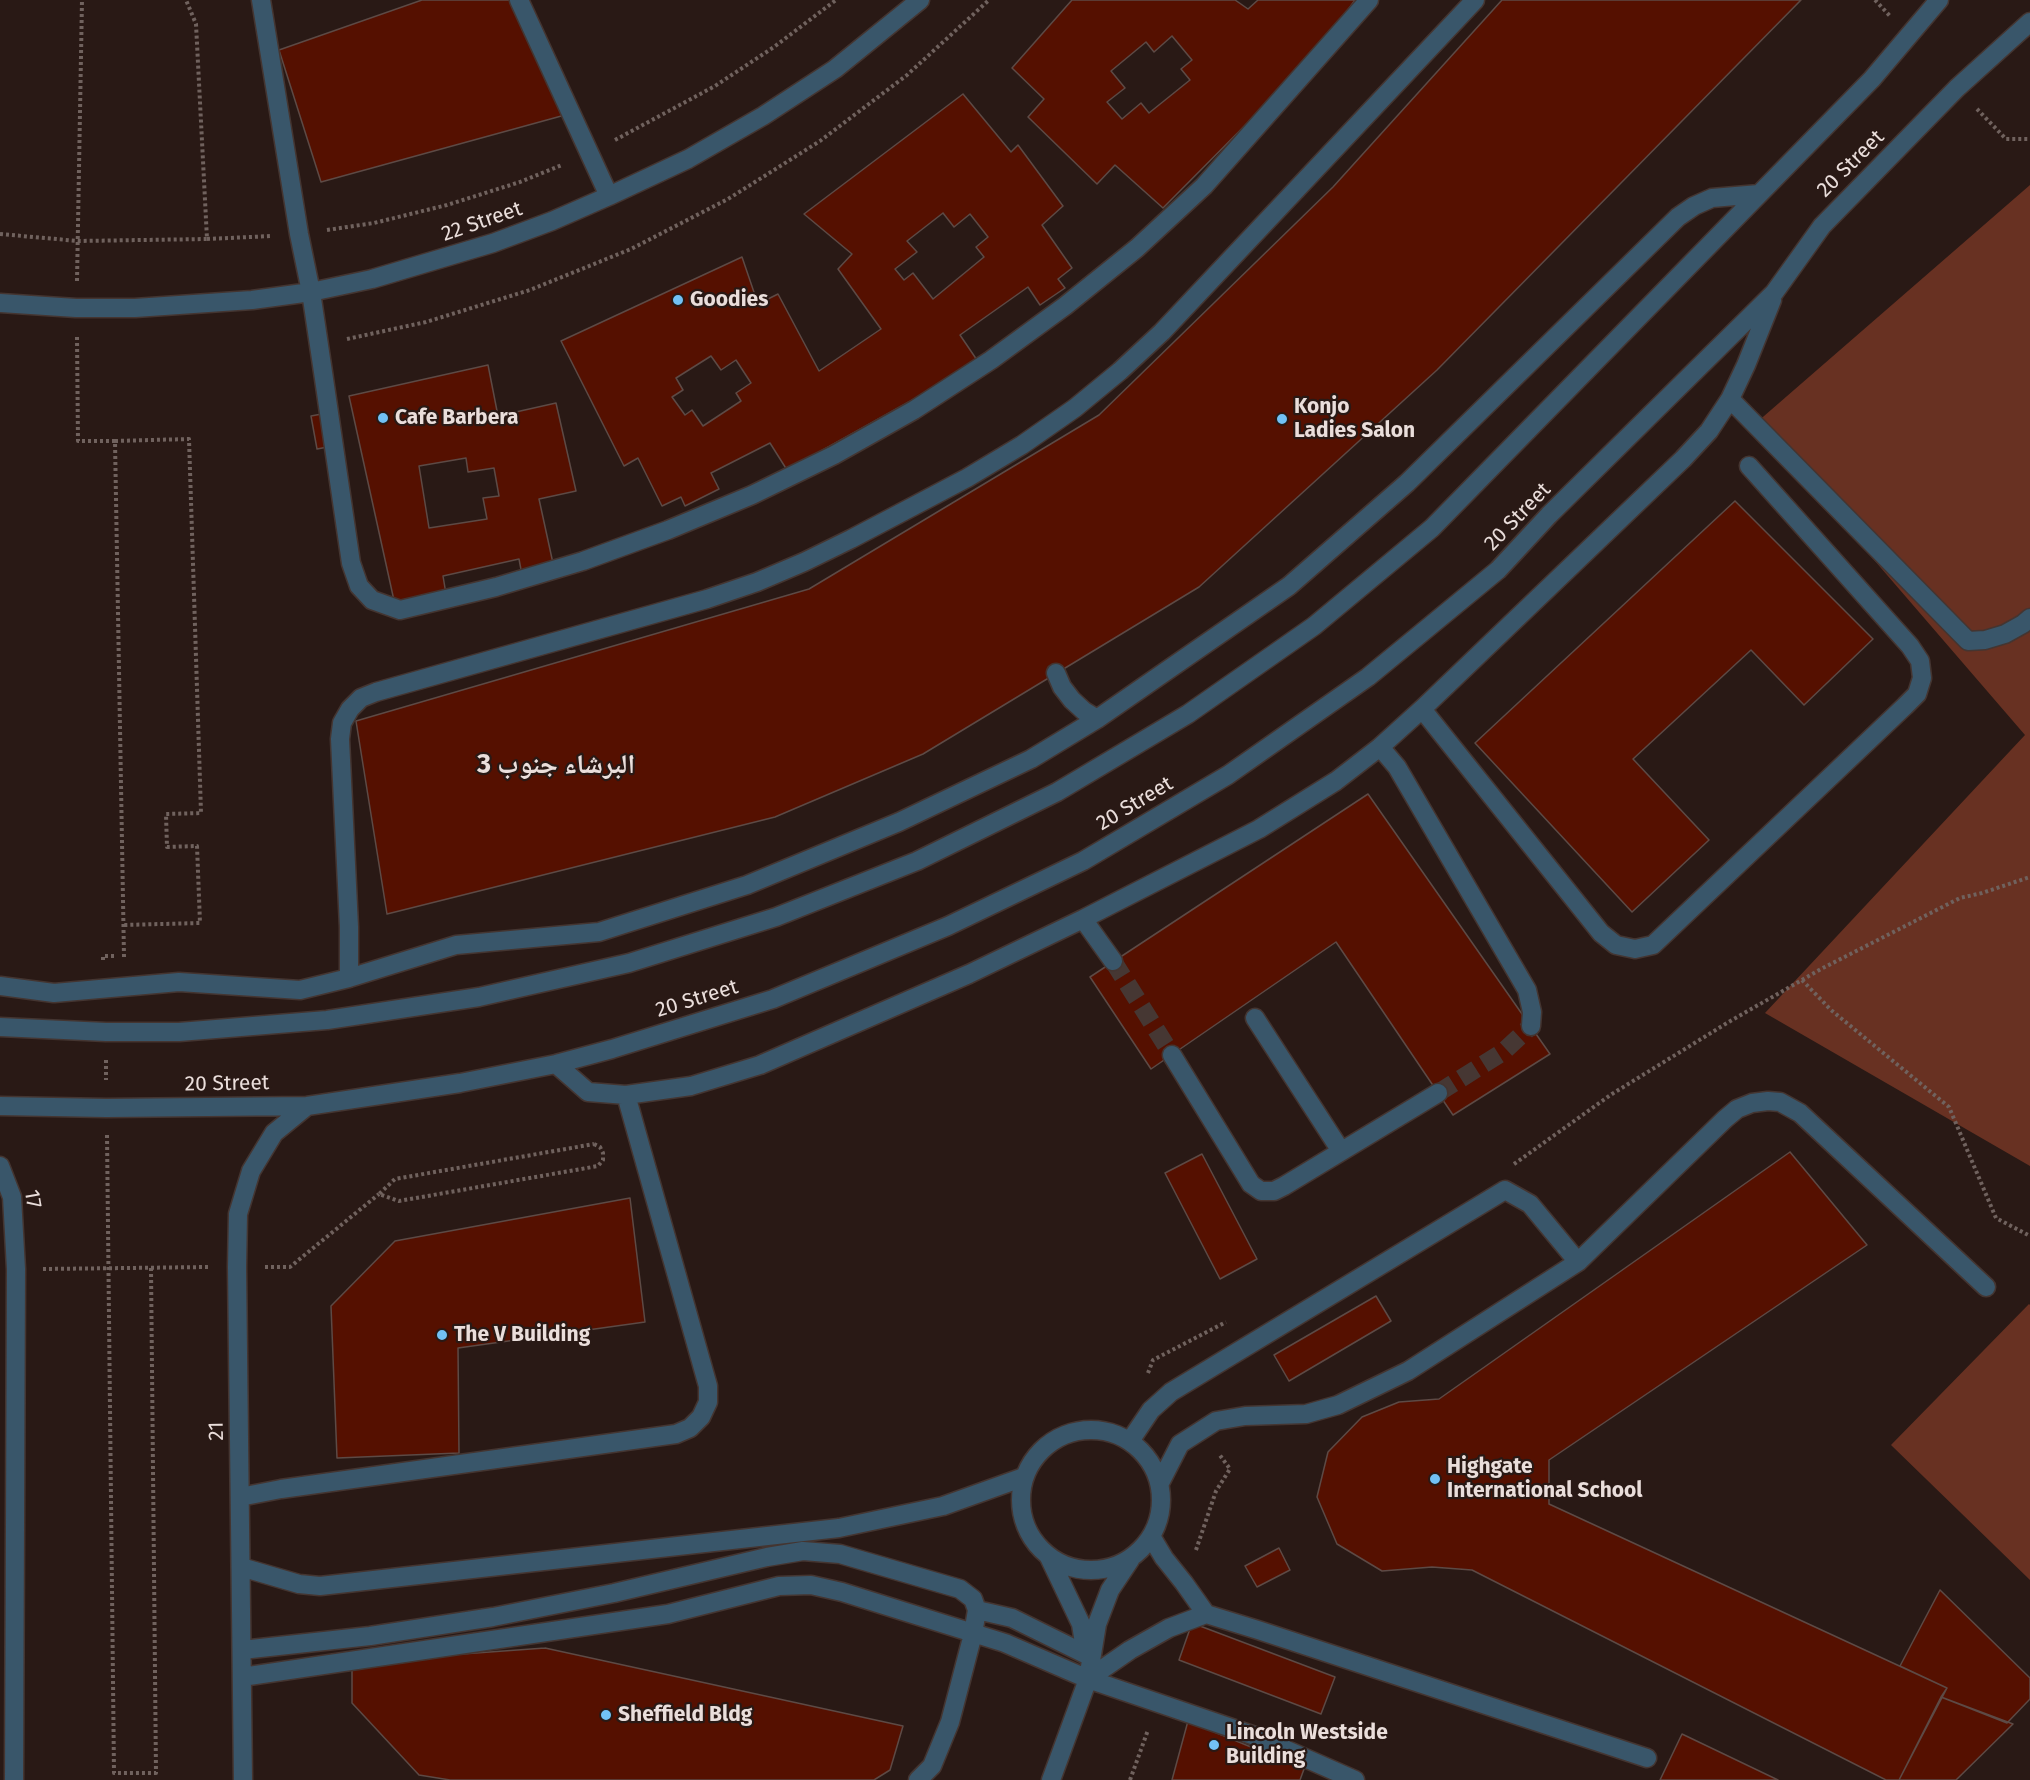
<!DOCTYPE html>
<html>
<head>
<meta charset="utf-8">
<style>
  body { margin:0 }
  canvas { display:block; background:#291915 }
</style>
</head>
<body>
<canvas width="2030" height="1780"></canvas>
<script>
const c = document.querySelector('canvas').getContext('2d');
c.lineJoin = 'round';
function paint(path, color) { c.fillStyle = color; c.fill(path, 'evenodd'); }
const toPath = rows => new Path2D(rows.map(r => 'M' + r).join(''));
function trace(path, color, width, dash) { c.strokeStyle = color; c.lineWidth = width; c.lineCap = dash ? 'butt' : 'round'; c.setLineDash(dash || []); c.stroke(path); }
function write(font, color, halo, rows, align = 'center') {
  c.font = font + ' "Fira Sans","Noto Naskh Arabic",sans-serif'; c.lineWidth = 4.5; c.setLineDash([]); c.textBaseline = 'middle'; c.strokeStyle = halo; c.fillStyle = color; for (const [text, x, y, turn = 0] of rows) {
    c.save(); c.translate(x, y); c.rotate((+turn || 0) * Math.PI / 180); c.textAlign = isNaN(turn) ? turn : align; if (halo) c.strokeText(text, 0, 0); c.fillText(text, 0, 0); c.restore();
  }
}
paint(toPath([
  [2030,185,2030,1166,1765,1013,2025,735,1756,423],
  [2029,1304,2030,1305,2030,1580,1891,1445]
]), '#683122');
const building = toPath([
  [422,0,512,0,565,115,321,182,279,50,422,0],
  [1072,0,1235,0,1248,9,1258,0,1355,0,1317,53,1163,208,1115,165,1097,184,1028,117,1044,99,1012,68,1072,0],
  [1172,36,1192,60,1181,69,1190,80,1149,113,1141,103,1122,119,1107,102,1125,88,1111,71,1146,42,1154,52,1172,36],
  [1502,0,1801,0,1437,370,1199,587,923,754,775,817,387,914,356,721,809,589,1099,415,1333,187,1502,0],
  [963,94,1011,152,1018,145,1063,206,1042,225,1072,268,1058,279,1065,288,1040,305,1028,287,960,335,979,363,787,470,770,443,711,473,719,489,685,506,681,497,662,506,638,458,624,466,561,341,742,257,758,304,778,294,819,371,881,329,838,269,852,254,804,214,963,94],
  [943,213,954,227,970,214,988,237,976,247,984,257,933,299,913,273,904,280,895,269,917,252,907,241,943,213],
  [711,356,721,370,736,360,751,383,736,393,741,401,703,426,692,410,685,415,672,397,683,390,676,378,711,356],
  [488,365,498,416,556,403,576,491,539,499,554,568,522,575,519,559,443,576,446,594,395,605,349,396,488,365],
  [466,458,468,472,494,468,499,496,483,498,487,519,429,528,419,466,466,458],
  [327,413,333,446,317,449,311,416,327,413],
  [1735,501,1873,639,1804,705,1751,650,1633,759,1709,840,1632,912,1475,743,1735,501],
  [1368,794,1550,1054,1453,1115,1336,942,1151,1069,1090,977,1368,794],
  [1790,1152,1867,1245,1549,1460,1549,1504,1947,1688,1899,1780,1886,1780,1472,1570,1432,1567,1382,1571,1337,1544,1317,1497,1328,1452,1362,1417,1399,1402,1439,1399,1790,1152],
  [1202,1154,1257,1259,1220,1279,1165,1173,1202,1154],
  [630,1198,645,1322,458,1348,459,1453,337,1458,331,1306,395,1241,630,1198],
  [1376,1296,1391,1321,1289,1381,1274,1355,1376,1296],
  [1279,1548,1290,1570,1257,1587,1245,1566,1279,1548],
  [1940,1590,2030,1678,2030,1699,2007,1723,1941,1697,1947,1688,1900,1666,1940,1590],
  [1192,1623,1335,1677,1321,1714,1179,1660,1192,1623],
  [545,1648,903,1726,890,1770,874,1780,450,1780,419,1775,352,1703,352,1662,545,1648],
  [1941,1697,2013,1724,1956,1780,1899,1780,1941,1697],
  [1188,1721,1304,1769,1300,1780,1172,1780,1188,1721],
  [1682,1734,1778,1780,1660,1780,1682,1734]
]);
paint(building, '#551000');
trace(building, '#5d4a45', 1.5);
trace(toPath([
  [1113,961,1172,1055],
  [1438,1093,1503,1052,1531,1026]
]), '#463733', 18, [18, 9]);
const minor = toPath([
  [261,0,299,234,311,292,323,372,351,563,359,586,372,600,400,610,496,587,583,561,668,530,752,495,834,455,914,410,991,360,1065,306,1137,248,1204,186,1369,0],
  [519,0,609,196],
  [0,303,76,308,135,308,252,300,311,292,372,279,493,243,552,221,609,196,688,159,763,116,835,69,920,0],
  [1730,399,1968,641,1985,640,2005,634,2023,624,2030,618],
  [1056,673,1062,687,1072,700,1084,711,1097,719],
  [1422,709,1601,933,1616,945,1635,949,1653,945,1905,706,1917,694,1922,678,1920,661,1910,646,1749,466],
  [1380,747,1397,767,1527,990,1532,1012,1531,1026],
  [1083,919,1113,961],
  [349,978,349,927,340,739,342,723,350,709,361,698,376,692,707,599,757,582,804,562,851,539,967,478,1022,445,1075,408,1120,371,1162,332,1475,0],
  [0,986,54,993,179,982,300,990,349,978,456,945,599,932,747,885,899,822,1031,759,1097,719,1289,586,1407,483,1678,217,1694,206,1712,198,1759,194],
  [1255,1018,1341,1151],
  [0,1027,106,1032,179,1032,327,1020,479,997,629,963,776,917,917,861,1057,792,1188,714,1314,626,1432,528,1872,79,1939,0],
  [1172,1055,1251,1184,1261,1191,1274,1191,1284,1186,1438,1093],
  [556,1064,588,1092,626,1095,691,1086,760,1065,969,974,1083,919,1259,829,1336,781,1380,747,1422,709,1683,459,1709,431,1730,399,1746,365,1772,300],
  [0,1106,106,1108,307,1106,460,1083,556,1064,612,1049,773,999,948,926,1083,861,1228,775,1368,677,1498,570,1549,515,1774,293,1822,226,1957,88,2030,22],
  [0,1166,12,1197,16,1269,14,1780],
  '1021 1500a70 70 0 1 1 140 0a70 70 0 1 1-140 0Z',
  [1130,1441,1151,1410,1171,1392,1505,1190,1530,1204,1578,1262],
  [1160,1483,1180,1444,1216,1421,1245,1416,1306,1414,1338,1405,1408,1371,1578,1262,1725,1119,1737,1109,1752,1103,1768,1101,1780,1102,1800,1113,1986,1287],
  [240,1497,281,1489,676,1434,690,1428,701,1417,708,1402,708,1386,626,1095],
  [1152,1538,1164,1558,1184,1583,1206,1614],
  [1049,1557,1081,1624,1084,1643,1091,1657],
  [241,1567,299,1584,320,1586,839,1528,943,1506,1024,1477],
  [977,1610,1012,1618,1091,1657],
  [242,1650,370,1636,493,1617,614,1593,767,1557,803,1551,840,1554,960,1589,973,1599,977,1610,973,1634,950,1722,932,1766,918,1780],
  [242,1677,668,1614,779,1586,811,1585,842,1592,1005,1643,1088,1679,1255,1736,1355,1780],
  [1088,1679,1130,1650,1169,1628,1206,1614,1258,1630,1647,1758],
  [243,1780,237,1267,238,1214,251,1171,274,1133,307,1106],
  [1051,1780,1088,1679,1097,1624,1110,1590,1130,1560]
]);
trace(minor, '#443531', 21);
trace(toPath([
  [1875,0,1890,16],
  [1977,109,2006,139,2030,139],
  [615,140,715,86,774,47,836,0],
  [327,230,374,223,447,205,520,182,562,165],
  [0,234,78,241,207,239,196,24,186,0],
  [207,239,272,236],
  [77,281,82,0],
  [77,337,78,441,115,441,124,957,123,957],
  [347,339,426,322,530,290,631,249,728,199,820,141,907,75,989,0],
  [115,441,189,439,201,813,166,814,167,847,197,846,200,923,124,925],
  [103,960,103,956,115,956],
  [1802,980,1831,1010,1949,1107,1996,1218,2030,1236],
  [106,1060,106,1080],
  [107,1135,114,1773,156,1773,151,1268],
  [594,1144,600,1147,603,1153,603,1160,598,1166,399,1201,379,1194,395,1179,594,1144],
  [1514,1164,1612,1094,1727,1023,1821,969,1960,898,1982,893,2030,877],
  [265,1267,290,1267,379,1194],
  [43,1269,209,1267],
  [1148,1373,1153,1360,1226,1322],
  [1196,1550,1216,1491,1230,1469,1219,1454],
  [1130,1780,1148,1730]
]), '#70625e', 4, [3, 3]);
trace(minor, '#39566a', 18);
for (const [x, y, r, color] of [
  [678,300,6,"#72c1f5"],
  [383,418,6,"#72c1f5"],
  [1282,419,6,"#72c1f5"],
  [442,1335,6,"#72c1f5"],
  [1435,1479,6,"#72c1f5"],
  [606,1715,6,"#72c1f5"],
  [1214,1745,6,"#72c1f5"]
]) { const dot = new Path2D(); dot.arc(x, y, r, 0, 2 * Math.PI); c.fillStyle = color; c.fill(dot); trace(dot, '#291915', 2); }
write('21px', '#eadedb', '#291915', [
  ["20 Street",1851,164,-45],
  ["22 Street",482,222,-19],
  ["20 Street",1518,517,-46],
  ["20 Street",1135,804,-31],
  ["20 Street",697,999,-17],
  ["20 Street",227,1084,-1],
  ["17",32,1199,80],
  ["21",217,1431,-91]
]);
write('bold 21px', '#eadedb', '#291915', [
  ["Goodies",690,300],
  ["Konjo",1294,407],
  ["Ladies Salon",1294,431],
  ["Cafe Barbera",395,418],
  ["The V Building",454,1335],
  ["Highgate",1447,1467],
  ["International School",1447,1491],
  ["Sheffield Bldg",618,1715],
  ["Lincoln Westside",1226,1733],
  ["Building",1226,1757]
], 'left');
write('bold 27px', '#eadedb', '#291915', [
  ["البرشاء جنوب 3",556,765]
]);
</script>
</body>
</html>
